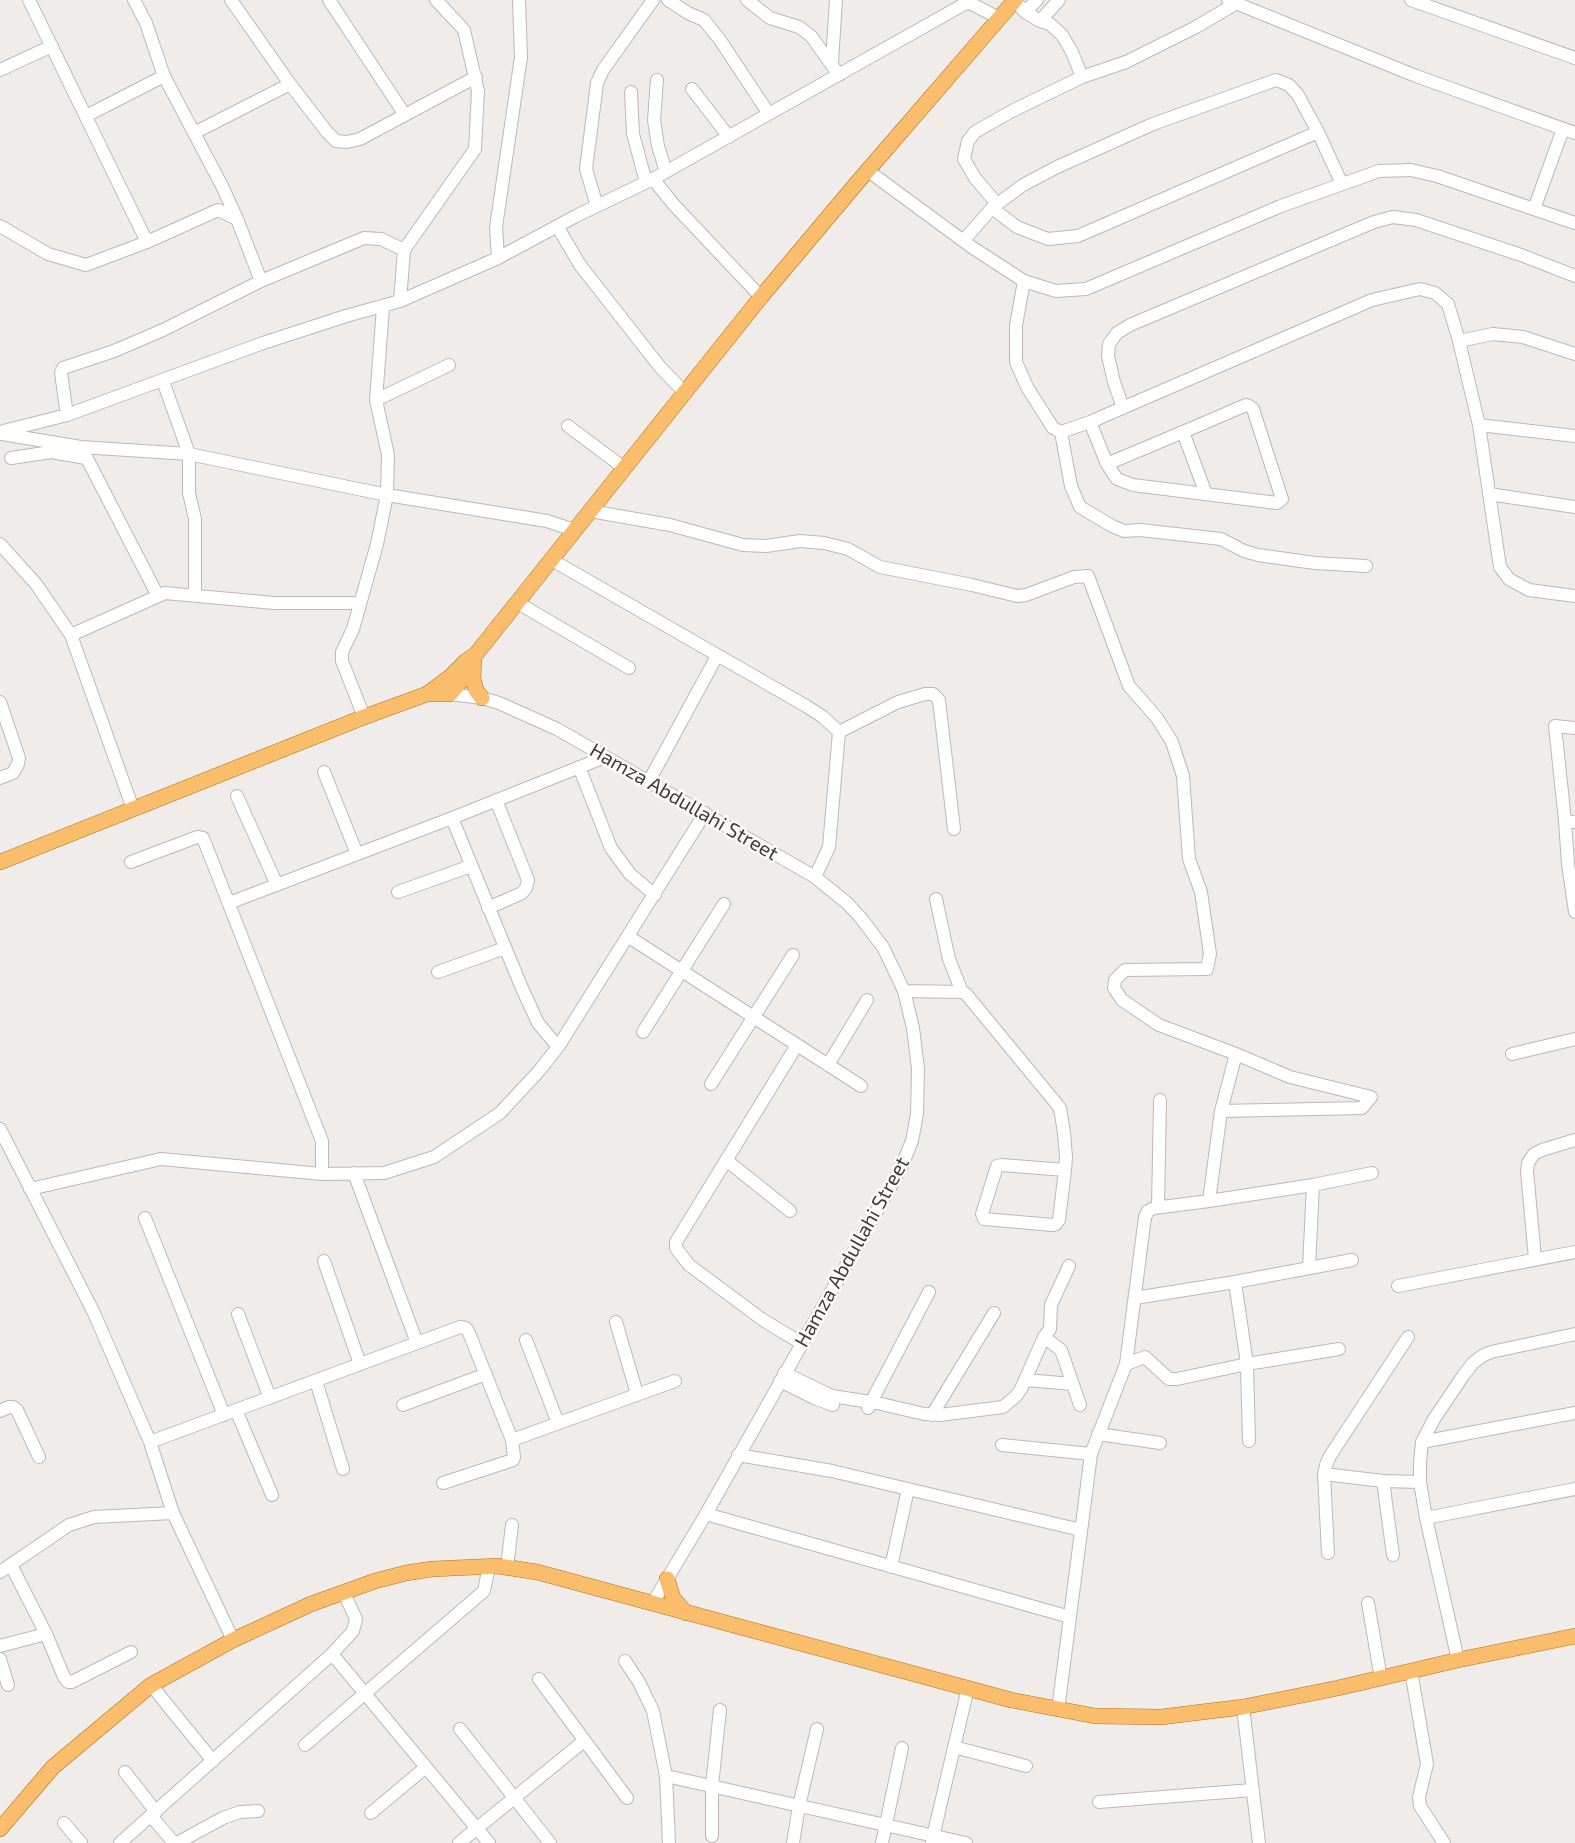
<!DOCTYPE html>
<html>
<head>
<meta charset="utf-8">
<style>
  body { margin:0 }
  canvas { display:block; background:#f0ece9 }
</style>
</head>
<body>
<canvas width="1575" height="1843"></canvas>
<script>
const c = document.querySelector('canvas').getContext('2d');
c.lineJoin = 'round';
const toPath = rows => new Path2D(rows.map(r => 'M' + r).join(''));
function trace(path, color, width, dash) { c.strokeStyle = color; c.lineWidth = width; c.lineCap = dash ? 'butt' : 'round'; c.setLineDash(dash || []); c.stroke(path); }
function write(font, color, halo, rows, align = 'center') {
  c.font = font + ' "Exo 2",sans-serif'; c.lineWidth = 5; c.setLineDash([]); c.textBaseline = 'middle'; c.strokeStyle = halo; c.fillStyle = color; for (const [text, x, y, turn = 0] of rows) {
    c.save(); c.translate(x, y); c.rotate((+turn || 0) * Math.PI / 180); c.textAlign = isNaN(turn) ? turn : align; if (halo) c.strokeText(text, 0, 0); c.fillText(text, 0, 0); c.restore();
  }
}
const minor = toPath([
  [29,0,147,242,218,210,237,219],
  [134,0,146,23,164,76,222,186,237,219,261,281],
  [231,0,290,84,327,132,336,141,347,142,360,139,476,77],
  [329,0,405,115],
  [668,0,688,13,704,20,720,40,769,114],
  [747,0,770,18,799,27,811,36,839,75],
  [1014,0,1025,12,1040,21,1059,0],
  [1228,0,1416,76,1575,133],
  [1411,0,1575,58],
  [1025,12,1037,0],
  [1040,21,1050,24,1062,35,1072,52,1082,77],
  [832,62,836,0],
  [0,70,52,46],
  [657,80,654,120,658,146,666,172],
  [692,89,729,137],
  [631,92,633,134,646,182],
  [86,116,164,76],
  [1318,132,1342,184],
  [194,133,290,84],
  [867,170,973,248,1024,281,1056,291,1086,289,1281,206,1379,171,1411,170,1437,176,1575,223],
  [653,179,674,205,761,297],
  [997,204,975,178,964,159,968,141,975,132,1012,111,1082,77,1126,62,1196,27,1235,4],
  [597,206,586,169,597,83,603,70,653,0],
  [1534,209,1563,129],
  [0,226,48,254,86,265,147,242],
  [557,226,580,265,660,367,685,393],
  [964,240,992,208,1017,227,1048,239,1078,236,1318,132,1298,95,1289,85,1276,80,1153,124,1057,167,1023,185,992,208],
  [498,258,496,227,521,57,519,0],
  [1024,281,1016,325,1016,362,1027,387,1053,428,1061,432,1090,422,1372,300,1420,289,1435,293,1448,304,1459,341,1479,425,1500,567,1509,579,1529,590,1575,596],
  [400,301,404,250,475,149,478,91,464,30,436,0],
  [1459,341,1493,334,1523,337,1575,354],
  [163,381,189,454,189,493,195,519,195,594],
  [376,400,449,365],
  [1123,408,1114,382,1108,356,1109,344,1117,333,1130,325,1374,222,1393,217,1416,220,1521,255,1575,276],
  [67,415,61,373,63,368,114,351,163,330,261,281,364,238,381,239,404,250],
  [1090,422,1107,464,1117,479,1133,485,1277,503,1282,499,1253,409,1249,406,1246,405,1183,432],
  [1479,425,1575,436],
  [568,426,624,468],
  [0,432,67,415,263,343,346,316,400,301,498,258,576,216,653,179,968,2,999,18],
  [1061,432,1071,486,1080,507,1112,526,1124,531,1140,530,1221,539,1244,551,1258,555,1315,563,1366,566],
  [2,434,81,447,189,454,387,495,547,521,574,530],
  [81,447,158,596],
  [11,458,51,452,86,458],
  [1107,464,1183,432,1206,494],
  [1489,494,1575,507],
  [590,511,670,525,743,545,766,546,800,541,824,543,848,549,880,567,972,585,1017,596,1026,595,1074,577,1088,576,1129,686,1157,718,1172,742,1183,776,1189,859,1201,892,1210,954,1207,969,1125,970,1115,980,1114,988,1122,1000,1159,1025,1236,1054],
  [0,544,36,584,71,635,133,809],
  [552,560,806,706,823,717,839,732],
  [518,603,629,668],
  [71,635,165,593,274,603,359,603],
  [450,694,482,698,499,703,557,729,815,877,847,903,860,917,883,947,904,991,913,1028,918,1069,917,1114,912,1141,901,1168,706,1514,652,1604],
  [0,702,19,758,18,764,13,773,0,778],
  [364,717,342,661,342,652,353,629,377,544,387,495,388,455,376,400,383,307],
  [839,732,898,702,925,694,933,694,939,700,954,829],
  [579,767,611,848,630,874,655,895],
  [324,772,357,854],
  [649,781,717,656],
  [237,796,277,885],
  [452,818,521,986,538,1023,558,1047],
  [1565,821,1555,726,1575,728],
  [1575,822,1565,821,1568,864,1575,912],
  [131,862,197,837,203,838,322,1141,322,1174],
  [815,877,829,847,839,732],
  [398,892,471,866],
  [936,899,949,959,962,992,966,994,1060,1108,1064,1133,1066,1157,1065,1170,1059,1220,1056,1224,1053,1225,984,1219,982,1214,997,1166,1002,1165,1065,1170],
  [229,903,452,818,605,757],
  [488,908,522,893,526,888,528,880,496,800],
  [629,937,861,1086],
  [438,972,505,948],
  [904,991,962,992],
  [643,1032,724,904],
  [797,1045,676,1242,676,1248,689,1265,763,1320,801,1343],
  [1512,1054,1575,1039],
  [828,1065,867,1000],
  [711,1084,793,955],
  [0,1129,94,1313,150,1442,173,1513,233,1640],
  [726,1160,790,1211],
  [354,1173,417,1343],
  [30,1189,161,1159,322,1174,384,1173,434,1157,500,1113,539,1071,558,1047,705,813],
  [1209,1201,1221,1111,1236,1054,1290,1077,1371,1097,1362,1108,1221,1111],
  [1158,1207,1160,1100],
  [145,1218,224,1415],
  [1535,1259,1527,1171,1528,1163,1534,1154,1542,1150,1575,1140],
  [324,1261,360,1364],
  [1309,1267,1313,1185],
  [1235,1282,1247,1364,1249,1441],
  [1398,1286,1575,1252],
  [1135,1298,1235,1282,1352,1260],
  [238,1314,270,1398],
  [616,1322,637,1394],
  [1044,1337,1061,1350,1080,1405],
  [526,1340,558,1423],
  [1126,1364,1145,1357,1169,1379,1177,1379,1247,1364,1339,1349],
  [784,1373,832,1396,877,1403,924,1414,940,1415,1003,1407,1016,1396,1021,1389,1044,1337,1050,1329,1051,1305,1069,1266],
  [1026,1380,1072,1384],
  [316,1381,343,1469],
  [780,1381,814,1398,833,1405],
  [403,1405,486,1374],
  [868,1408,929,1292],
  [236,1410,272,1495],
  [0,1411,9,1407,13,1407,17,1410,39,1457],
  [932,1415,994,1313],
  [1098,1434,1160,1443],
  [512,1440,675,1381],
  [150,1442,460,1327,466,1328,469,1333,512,1440,514,1457,513,1460,443,1483],
  [1422,1442,1575,1413],
  [1002,1445,1091,1454],
  [738,1455,832,1471,1081,1530],
  [1324,1474,1383,1481,1420,1482],
  [1383,1481,1393,1555],
  [706,1514,1070,1617],
  [1426,1518,1575,1489],
  [1328,1553,1324,1474,1326,1465,1330,1456,1408,1337],
  [11,1565,46,1634,64,1677,68,1682,72,1682,131,1652],
  [507,1567,512,1525],
  [891,1567,908,1489],
  [0,1572,69,1525,94,1517,173,1513],
  [1368,1603,1381,1679],
  [0,1646,46,1634],
  [332,1654,489,1843],
  [0,1659,8,1685],
  [1458,1660,1426,1518,1420,1482,1420,1462,1422,1442,1434,1419,1463,1376,1473,1363,1482,1356,1491,1352,1575,1334],
  [625,1661,639,1682,653,1711,666,1776,669,1843],
  [1411,1671,1427,1764,1419,1797,1420,1806,1444,1843],
  [539,1679,627,1798],
  [151,1685,213,1761],
  [1243,1707,1259,1843],
  [1058,1710,1091,1454,1126,1364,1145,1217,1148,1211,1154,1208,1209,1201,1313,1185,1372,1173],
  [460,1729,550,1843],
  [305,1745,484,1591,489,1566],
  [954,1747,1026,1766],
  [125,1772,156,1812],
  [666,1776,966,1843],
  [1099,1802,1252,1790],
  [371,1813,426,1767],
  [151,1816,174,1843],
  [64,1823,81,1843],
  [712,1836,712,1786,720,1710],
  [932,1841,968,1688],
  [120,1843,332,1654,353,1631,356,1619,344,1593],
  [177,1843,223,1818,240,1812,258,1811],
  [459,1843,584,1741],
  [793,1843,799,1806,817,1729],
  [882,1843,902,1748]
]);
const major = toPath([
  [474,661,473,678,476,690,482,698],
  [427,694,450,694,472,668],
  [0,862,364,717,427,694,450,677,466,661,476,654,761,297,856,184,1015,0],
  [667,1579,673,1598,686,1613],
  [0,1829,53,1767,151,1685,233,1640,311,1604,375,1581,406,1573,432,1569,498,1566,537,1572,1011,1700,1095,1716,1161,1717,1243,1707,1338,1688,1458,1660,1575,1636]
]);
trace(minor, '#bcb9b6', 14);
trace(major, '#b5731b', 16);
trace(minor, '#fff', 12);
trace(major, '#f9bd6c', 15);
write('20px', '#3e3c3b', '#fdfaf7', [
  ["Hamza Abdullahi Street",684,802,30],
  ["Hamza Abdullahi Street",852,1252,-61]
]);
</script>
</body>
</html>
